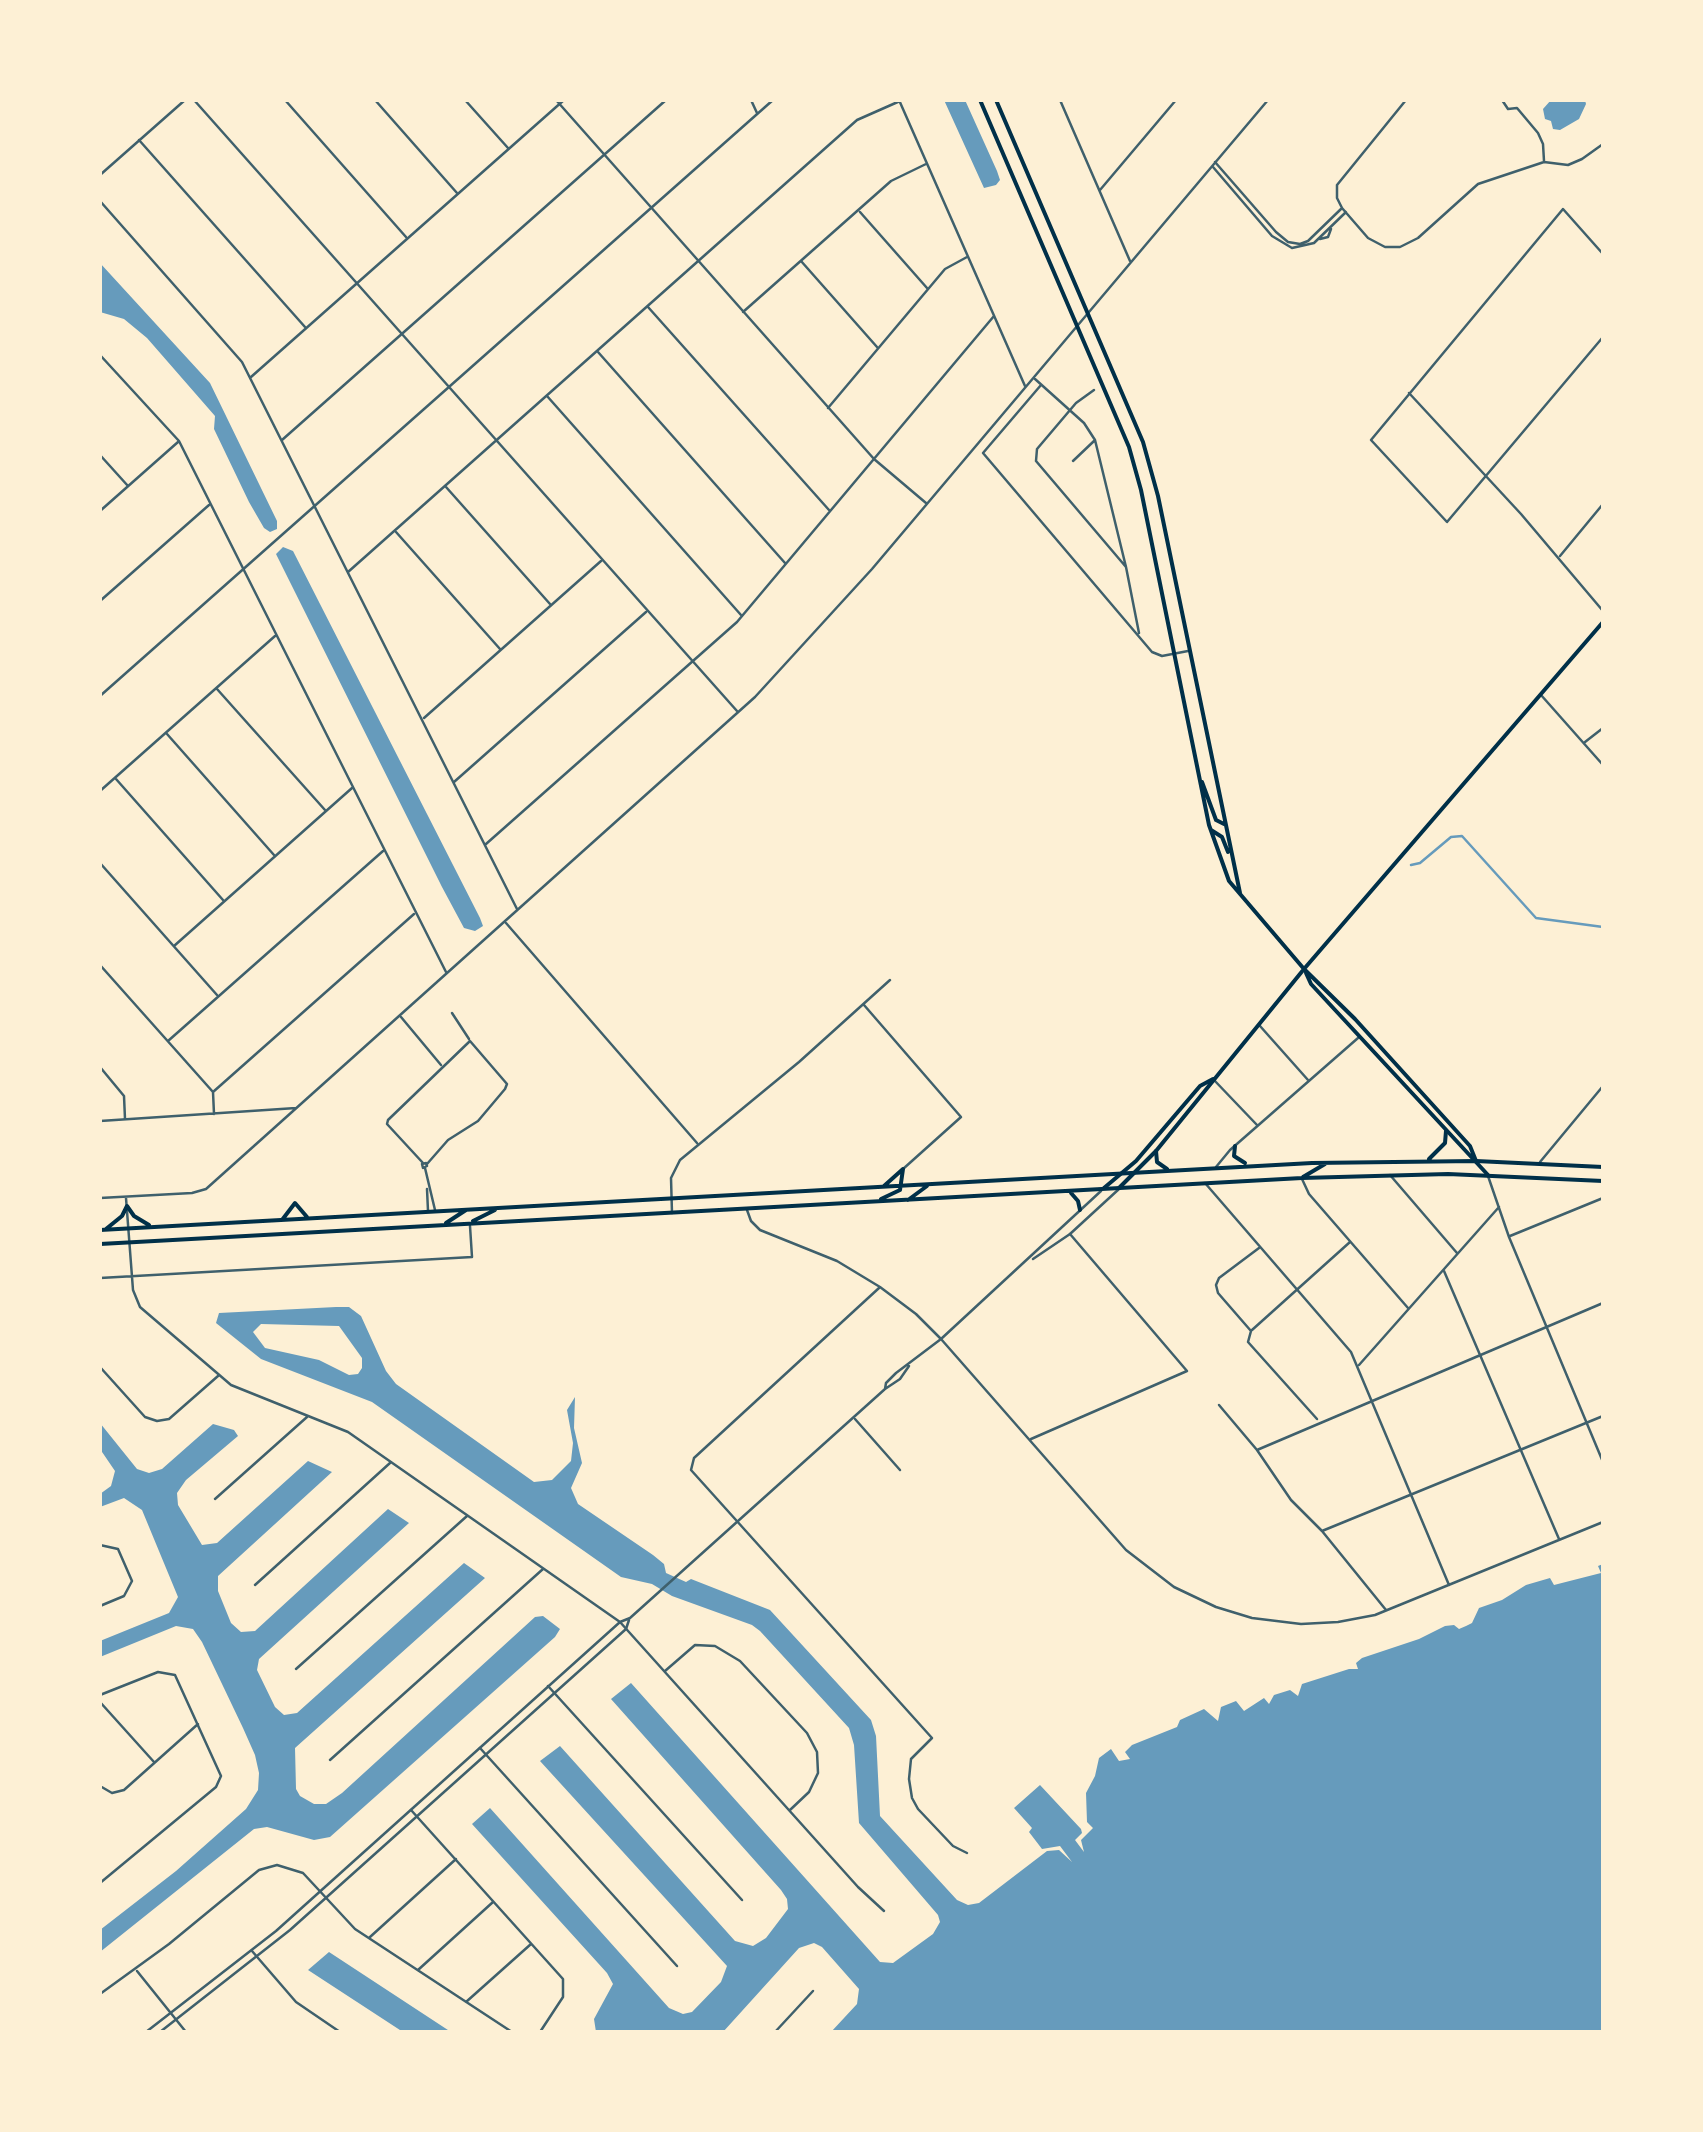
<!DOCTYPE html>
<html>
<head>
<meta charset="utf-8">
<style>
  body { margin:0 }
  #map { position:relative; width:1703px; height:2132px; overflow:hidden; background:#fdf0d5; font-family:Helvetica,sans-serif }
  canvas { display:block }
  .frame { position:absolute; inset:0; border:102px solid #fdf0d5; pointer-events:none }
</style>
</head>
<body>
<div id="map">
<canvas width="1703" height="2132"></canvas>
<div class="frame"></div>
</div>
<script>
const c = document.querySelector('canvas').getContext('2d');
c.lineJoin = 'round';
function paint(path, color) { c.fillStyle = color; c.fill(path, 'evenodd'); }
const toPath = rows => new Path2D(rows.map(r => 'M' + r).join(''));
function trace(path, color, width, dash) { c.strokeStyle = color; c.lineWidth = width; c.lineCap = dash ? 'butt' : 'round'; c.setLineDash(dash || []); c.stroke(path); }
paint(toPath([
  [944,100,965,100,997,171,1000,180,996,185,984,188],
  [1551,100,1585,100,1586,104,1579,119,1560,130,1553,129,1551,121,1545,119,1543,109],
  [100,263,210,383,277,521,277,529,270,532,264,528,249,502,214,429,215,416,147,338,124,319,100,312],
  [283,547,293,551,480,918,483,926,475,931,464,928,442,887,276,554],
  [336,1307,349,1307,361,1316,386,1371,396,1384,534,1482,552,1480,571,1461,573,1443,567,1410,575,1397,574,1428,582,1463,571,1488,578,1504,653,1555,664,1564,666,1573,686,1582,691,1579,770,1610,871,1720,876,1736,880,1816,957,1900,968,1905,979,1903,1047,1851,1059,1850,1072,1862,1060,1846,1042,1849,1029,1832,1032,1828,1014,1808,1040,1785,1081,1829,1082,1833,1075,1840,1084,1852,1081,1840,1093,1828,1087,1822,1086,1793,1095,1776,1099,1758,1111,1749,1119,1761,1130,1759,1125,1752,1132,1745,1177,1727,1180,1720,1204,1709,1218,1721,1221,1707,1236,1701,1244,1711,1264,1698,1269,1704,1274,1695,1290,1690,1298,1696,1302,1684,1349,1669,1358,1669,1356,1663,1362,1658,1419,1639,1445,1626,1454,1625,1459,1629,1466,1626,1472,1623,1479,1608,1502,1600,1526,1585,1550,1578,1554,1585,1601,1573,1598,1566,1603,1564,1603,2032,831,2032,857,2004,859,1989,822,1947,814,1943,799,1948,723,2032,596,2032,594,2019,613,1984,607,1973,472,1824,490,1808,669,2008,683,2014,692,2012,721,1982,727,1966,540,1761,560,1746,735,1941,753,1946,766,1938,788,1909,787,1899,781,1890,611,1699,631,1683,880,1962,893,1963,933,1934,940,1922,938,1915,859,1823,854,1745,849,1728,760,1631,752,1625,672,1596,652,1584,621,1577,372,1402,261,1359,216,1323,219,1313],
  [261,1324,339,1326,362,1358,362,1368,358,1374,349,1375,319,1360,265,1348,253,1332],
  [100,1423,137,1469,149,1473,162,1469,213,1424,234,1430,238,1436,186,1480,177,1493,178,1505,202,1545,217,1543,308,1461,332,1472,218,1576,218,1591,231,1623,241,1632,255,1631,388,1509,409,1523,259,1659,257,1670,275,1707,284,1715,297,1713,464,1563,485,1578,295,1748,296,1789,300,1796,314,1804,326,1804,342,1793,535,1617,543,1616,560,1629,555,1637,330,1837,314,1840,267,1827,254,1829,100,1952,100,1930,176,1871,246,1809,258,1790,259,1773,255,1755,243,1728,202,1642,193,1629,176,1626,100,1657,100,1641,169,1613,178,1597,142,1510,124,1498,100,1507,100,1494,111,1486,115,1471,100,1449],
  [329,1952,451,2032,403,2032,308,1970]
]), '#669bbc');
trace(toPath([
  [1411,865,1420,863,1451,837,1462,836,1536,918,1603,927]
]), '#669bbc', 2.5);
trace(toPath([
  [194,100,737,711],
  [285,100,406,237],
  [375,100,457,193],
  [465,100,508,148],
  [556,100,874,459,926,503],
  [751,100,757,113],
  [899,100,1025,386],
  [1060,100,1130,261],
  [1406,100,1337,185,1337,198,1342,208,1368,238,1385,247,1400,247,1418,238,1478,184,1544,162,1568,165,1582,159,1603,144],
  [1502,100,1508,109,1517,108,1538,133,1543,144,1544,161],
  [139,140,305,327],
  [1215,162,1276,232,1288,242,1300,244,1308,241,1341,209],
  [1213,167,1272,236,1292,248,1314,243,1346,212],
  [100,175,185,100],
  [1100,190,1176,100],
  [100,201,242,362,517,909],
  [860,212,927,288],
  [1320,239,1328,237,1331,229],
  [1603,254,1563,209,1371,440,1447,522,1603,337],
  [801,261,877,347],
  [648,307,829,510],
  [743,312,891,181,926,164],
  [598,352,785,563],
  [100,355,179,441,446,972],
  [251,377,564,100],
  [1035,379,1084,423,1095,440,1126,567],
  [1041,385,983,453,1152,652,1162,656,1188,651],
  [1094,390,1076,403,1037,449,1036,461,1126,567,1139,633],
  [1409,393,1521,514,1603,611],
  [547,396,741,615],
  [828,408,945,269,967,257],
  [282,440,666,100],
  [100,455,128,486],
  [1073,461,1094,441],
  [446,487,550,604],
  [100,511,178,442],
  [396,532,500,649],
  [1560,556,1603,504],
  [348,572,857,120,900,101],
  [100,601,209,505],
  [217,689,325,810],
  [1541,695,1603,765],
  [100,696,773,100],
  [424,718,601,561],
  [167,734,274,855],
  [1585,742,1603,728],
  [116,779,223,900],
  [454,782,646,612],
  [100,791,275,636],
  [486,844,737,622,994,316],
  [100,863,217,995],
  [506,923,697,1143],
  [174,946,352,788],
  [100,965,213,1092,214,1114],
  [864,1005,961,1117,903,1169],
  [452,1013,469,1039],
  [401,1017,441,1065],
  [1260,1026,1308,1080],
  [168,1041,383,851],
  [100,1067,124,1096,125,1119],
  [1214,1080,1257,1125],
  [213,1092,414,914],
  [100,1121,296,1108],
  [1540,1162,1603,1086],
  [423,1163,387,1124,388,1120,470,1041,507,1084,505,1089,478,1121,448,1140,427,1164],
  [426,1163,427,1166,423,1168,422,1164,426,1163],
  [1216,1167,1230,1150,1358,1038],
  [425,1168,435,1210],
  [1390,1175,1457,1253],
  [1488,1176,1509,1237,1603,1462],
  [1302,1179,1309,1194,1408,1308],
  [1205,1183,1351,1352,1449,1585],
  [427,1189,428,1211],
  [100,1198,192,1193,206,1189,755,697,872,569,1268,100],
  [126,1198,133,1290,140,1307,231,1385,348,1432,620,1622,858,1887,884,1911],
  [747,1210,751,1221,760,1230,837,1261,880,1287,916,1314,941,1339,1126,1550,1174,1587,1216,1607,1252,1618,1301,1624,1338,1622,1375,1615,1603,1522],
  [672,1213,671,1178,680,1160,799,1062,890,980],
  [1510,1236,1603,1198],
  [1259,1248,1219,1278,1216,1285,1218,1293,1251,1331,1248,1342,1317,1419],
  [1444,1271,1559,1539],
  [100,1278,472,1257,470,1226],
  [879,1288,694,1458,691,1470,932,1738,911,1759,909,1779,912,1798,918,1809,953,1846,967,1853],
  [1252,1330,1350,1242],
  [1359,1365,1499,1207],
  [100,1367,145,1417,157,1421,169,1419,218,1376],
  [1219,1405,1257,1450,1291,1500,1322,1531,1386,1610],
  [855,1419,900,1470],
  [1031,1439,1187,1371,1070,1234],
  [1257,1450,1603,1303],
  [215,1499,307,1417],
  [1322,1531,1603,1416],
  [100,1545,118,1549,132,1581,124,1596,100,1606],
  [255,1585,390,1463],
  [296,1669,467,1516],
  [665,1671,695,1645,715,1646,740,1661,807,1733,817,1752,818,1773,809,1792,790,1810],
  [548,1686,742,1900],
  [100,1695,158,1672,175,1675,221,1776,216,1787,100,1883],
  [100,1702,154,1762],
  [480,1748,677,1966],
  [330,1760,543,1569],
  [100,1786,112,1793,124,1790,198,1724],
  [411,1810,563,1979,563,1997,540,2032],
  [370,1937,456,1859],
  [252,1951,296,2002,340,2032],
  [418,1970,493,1902],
  [137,1971,186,2032],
  [100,1994,169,1944,259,1870,277,1865,303,1873,355,1929,512,2032],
  [466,2002,531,1944],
  [775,2032,813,1991]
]), '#3f606c', 2.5);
trace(toPath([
  [1033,1259,1070,1234,1119,1189],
  [885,1389,886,1383,896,1373,941,1339,1101,1191],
  [146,2032,276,1931,620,1622,630,1618,885,1389,900,1379,909,1366],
  [160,2032,290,1930,626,1629,629,1620]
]), '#3f606c', 2.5);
trace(toPath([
  [980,100,1129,447,1141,490,1209,825,1229,881,1304,969,1355,1019,1470,1146,1476,1161],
  [996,100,1143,442,1158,496,1240,893],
  [1202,782,1216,820,1224,824],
  [1211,830,1222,837,1228,852],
  [1306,973,1311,984,1488,1175],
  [1104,1188,1136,1161,1200,1086,1213,1079],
  [1119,1188,1156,1151,1304,969,1603,622]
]), '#003049', 4);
trace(toPath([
  [1235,1146,1234,1156,1245,1163],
  [1156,1151,1157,1162,1167,1169],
  [1429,1159,1445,1143,1446,1131],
  [1303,1177,1325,1164],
  [884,1186,903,1169],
  [1071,1193,1078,1201,1080,1210],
  [881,1199,900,1190,903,1169],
  [908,1200,927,1186],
  [282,1220,295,1203,307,1217],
  [473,1221,495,1210],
  [446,1223,466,1210],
  [106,1229,122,1216,127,1206,134,1216,149,1225],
  [100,1230,1312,1163,1476,1161,1603,1167],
  [100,1244,1302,1178,1448,1174,1603,1181]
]), '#003049', 4);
</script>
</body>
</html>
